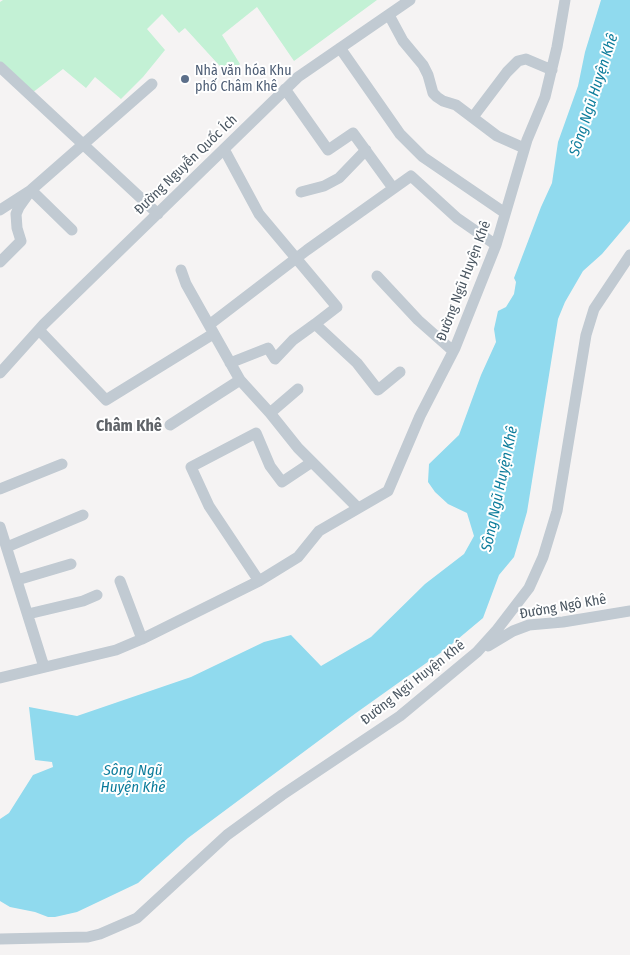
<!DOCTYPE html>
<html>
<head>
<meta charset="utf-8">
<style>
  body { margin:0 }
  canvas { display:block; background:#f5f3f3 }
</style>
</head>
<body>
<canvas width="630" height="955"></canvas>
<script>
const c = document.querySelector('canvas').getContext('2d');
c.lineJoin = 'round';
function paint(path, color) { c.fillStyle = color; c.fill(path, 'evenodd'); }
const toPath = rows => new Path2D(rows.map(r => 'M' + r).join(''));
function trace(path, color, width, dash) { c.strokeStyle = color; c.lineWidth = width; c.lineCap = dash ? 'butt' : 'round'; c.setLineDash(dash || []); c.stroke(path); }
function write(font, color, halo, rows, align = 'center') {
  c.font = font + ' "Fira Sans Condensed",sans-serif'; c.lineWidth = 4; c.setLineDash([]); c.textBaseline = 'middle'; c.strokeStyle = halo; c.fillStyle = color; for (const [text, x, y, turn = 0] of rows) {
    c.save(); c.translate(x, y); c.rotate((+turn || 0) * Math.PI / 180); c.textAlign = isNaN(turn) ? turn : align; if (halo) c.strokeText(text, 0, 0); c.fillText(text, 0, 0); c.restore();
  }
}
paint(toPath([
  [3,0,377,0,294,61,257,7,222,35,240,64,228,75,185,28,179,33,162,14,147,29,165,50,143,77,121,99,95,77,86,88,63,69,32,93,0,64,0,2]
]), '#c3f1d5');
paint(toPath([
  [601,0,630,0,630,221,602,254,583,271,565,302,558,319,527,512,514,557,499,575,483,618,446,649,356,713,188,838,138,883,77,912,55,917,48,917,35,912,10,907,0,901,0,819,9,813,33,775,53,767,52,762,35,760,29,707,77,716,191,677,264,642,291,635,321,666,371,637,425,584,464,554,474,536,467,513,448,504,435,492,428,482,429,464,459,435,481,375,496,342,494,329,498,311,506,307,514,294,516,282,514,278,541,207,552,183,558,142,578,86,585,52]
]), '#90daee');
trace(toPath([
  [389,15,403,41,423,65,428,75,433,93,437,97,443,101,456,105,497,136,524,148],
  [340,48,400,134,423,157,505,213],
  [0,67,158,214],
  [285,89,328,150,353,133,393,188],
  [473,117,507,72,518,61,526,59,552,70],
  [224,149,259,214,337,307,315,324,357,363,378,390,400,372],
  [301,192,324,186,339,178,366,150],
  [0,210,31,190,152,84],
  [0,262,21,241,17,228,16,214,19,207,31,190,72,230],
  [181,270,186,284,209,325],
  [377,276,418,320,453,351],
  [39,330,106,400,213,334],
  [230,363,268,348,275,359,293,340,315,324],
  [0,373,44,324,298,77,410,0],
  [270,413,298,389],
  [170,425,240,380],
  [0,489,62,464],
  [358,508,298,448,270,413,240,380,209,325,307,250,411,176,457,218,496,245],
  [0,527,44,667],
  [7,547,83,515],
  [17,580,71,564],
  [120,581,142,639],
  [259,581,209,506,191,467,256,433,270,466,282,482,312,462],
  [28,614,83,601,97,595],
  [488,646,513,631,529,625,563,622,630,611],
  [0,678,116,650,142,639,259,581,298,557,319,531,388,491,420,416,455,348,496,245,527,140,545,97,557,47,565,0],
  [0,939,88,937,100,934,137,918,227,835,282,795,400,716,477,652,496,631,529,588,543,557,557,511,586,335,594,309,630,255]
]), '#c1cad2', 11);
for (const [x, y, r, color] of [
  [185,79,5,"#5c6f8a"]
]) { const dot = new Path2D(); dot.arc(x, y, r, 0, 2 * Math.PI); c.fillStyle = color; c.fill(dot); trace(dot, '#fff', 2); }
write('14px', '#4e5e75', '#fff', [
  ["Nhà văn hóa Khu",195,71],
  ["phố Châm Khê",195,87]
], 'left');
write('14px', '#4a5661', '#fff', [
  ["Đường Nguyễn Quốc Ích",186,165,-44],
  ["Đường Ngũ Huyện Khê",464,281,-69],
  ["Đường Ngô Khê",563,607,-10],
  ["Đường Ngũ Huyện Khê",413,683,-38]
]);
write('italic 15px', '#0c7c9b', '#fff', [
  ["Sông Ngũ Huyện Khê",594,95,-72],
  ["Sông Ngũ Huyện Khê",500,489,-78],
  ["Sông Ngũ",133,771],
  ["Huyện Khê",133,788]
]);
write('bold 16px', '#5f6368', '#fff', [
  ["Châm Khê",129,427]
]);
</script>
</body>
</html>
